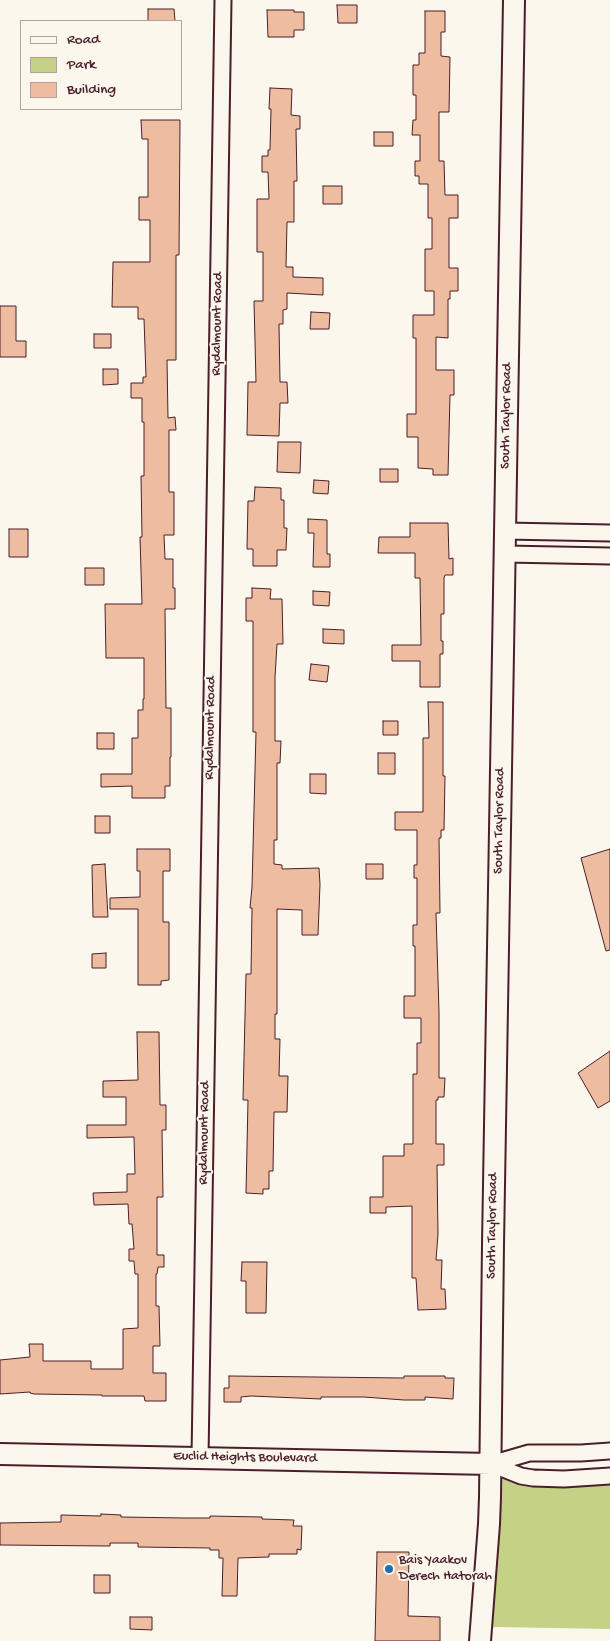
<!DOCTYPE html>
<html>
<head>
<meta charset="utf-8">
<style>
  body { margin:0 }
  #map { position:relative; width:610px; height:1641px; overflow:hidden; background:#fbf7ec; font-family:"Gochi Hand",sans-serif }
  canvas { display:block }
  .legend { position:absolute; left:20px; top:20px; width:162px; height:90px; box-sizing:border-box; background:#fbf7ec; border:1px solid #b4a19f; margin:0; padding:6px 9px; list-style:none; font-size:15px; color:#4a1f2b }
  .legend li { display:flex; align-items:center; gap:10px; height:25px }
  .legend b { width:25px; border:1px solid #b4a19f }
</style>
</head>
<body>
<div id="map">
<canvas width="610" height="1641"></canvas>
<ul class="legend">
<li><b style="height:6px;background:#fbf7ec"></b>Road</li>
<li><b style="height:14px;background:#c5d286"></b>Park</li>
<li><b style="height:14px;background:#eebd9f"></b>Building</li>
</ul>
</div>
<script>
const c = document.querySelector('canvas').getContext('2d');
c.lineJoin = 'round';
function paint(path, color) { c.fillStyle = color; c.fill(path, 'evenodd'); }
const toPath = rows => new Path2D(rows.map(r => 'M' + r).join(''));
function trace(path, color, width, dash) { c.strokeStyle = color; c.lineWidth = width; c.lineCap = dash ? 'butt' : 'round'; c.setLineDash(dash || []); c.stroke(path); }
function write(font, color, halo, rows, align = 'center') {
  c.font = font + ' "Gochi Hand",sans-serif'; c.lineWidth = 4; c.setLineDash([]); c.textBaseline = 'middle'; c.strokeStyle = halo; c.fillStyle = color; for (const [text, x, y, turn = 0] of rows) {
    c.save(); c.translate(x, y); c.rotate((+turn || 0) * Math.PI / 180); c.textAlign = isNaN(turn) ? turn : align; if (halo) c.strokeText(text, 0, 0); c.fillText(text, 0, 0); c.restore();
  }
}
paint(toPath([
  [491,1464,521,1476,610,1476,610,1629,495,1627,480,1632]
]), '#c5d286');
const building = toPath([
  [337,5,357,5,357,23,338,23,337,5],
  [148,9,174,9,175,21,148,21,148,9],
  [267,10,294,10,294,12,304,12,304,30,294,30,294,37,268,37,267,10],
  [425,11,445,11,445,32,441,32,441,56,450,57,449,112,439,112,439,161,444,161,445,195,458,195,458,218,449,218,449,268,458,268,458,291,450,291,450,299,448,299,448,338,436,337,436,370,454,370,454,395,450,395,448,475,433,475,433,469,418,468,418,437,407,437,407,414,416,414,416,338,413,338,413,315,434,315,434,291,425,291,425,249,432,249,432,218,428,218,428,184,419,184,419,176,415,176,415,161,420,161,420,135,412,135,413,120,416,120,416,95,413,95,413,65,419,65,419,53,425,53,425,11],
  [270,88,292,89,291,115,300,116,300,129,296,129,297,181,294,181,294,222,287,222,286,267,293,267,293,277,323,278,323,295,287,293,287,309,283,310,283,324,279,324,280,382,287,382,288,403,280,403,279,436,247,435,248,382,256,382,254,301,263,301,263,252,257,252,257,199,269,199,268,172,262,172,262,156,268,156,268,150,270,150,271,109,269,109,270,88],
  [141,120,180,120,179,255,176,255,176,360,167,360,168,418,175,417,176,430,169,430,169,492,174,492,174,535,164,535,165,559,173,559,173,588,175,588,175,609,165,609,166,708,171,708,171,757,170,757,170,786,165,786,165,798,132,798,132,786,101,787,101,774,132,774,132,738,138,738,138,710,143,710,143,699,144,699,144,658,106,658,105,604,142,604,140,537,142,537,141,476,144,476,144,422,142,422,142,398,131,398,131,383,143,383,143,377,146,377,144,319,138,319,138,307,112,307,113,262,150,262,150,220,139,220,139,197,148,197,148,139,142,139,141,120],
  [374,132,393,132,393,146,374,146,374,132],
  [323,186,342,186,342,204,323,204,323,186],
  [0,306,16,306,16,341,26,341,26,357,0,357,0,306],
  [311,312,330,313,329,329,310,329,311,312],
  [94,334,111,334,111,348,94,348,94,334],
  [103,369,118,369,118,384,103,385,103,369],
  [278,442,301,442,300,473,277,472,278,442],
  [380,469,398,469,398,482,380,482,380,469],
  [314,480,329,481,328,494,313,493,314,480],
  [255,487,281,488,281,500,284,500,284,528,287,528,286,550,277,550,277,566,253,566,253,549,247,549,248,501,254,501,255,487],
  [308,519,327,520,327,554,330,554,330,567,313,567,314,533,308,533,308,519],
  [410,523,448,523,449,559,453,558,453,575,445,575,444,578,444,614,441,614,441,641,443,641,443,654,440,654,440,687,420,687,420,661,392,661,392,645,421,645,420,578,415,578,415,553,378,553,379,537,410,537,410,523],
  [9,529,28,529,28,557,9,557,9,529],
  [85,568,104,568,104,585,85,585,85,568],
  [252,588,271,589,270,599,282,599,283,644,277,644,275,677,275,741,281,741,280,763,277,763,277,840,274,840,274,864,282,865,282,869,319,868,320,884,318,935,302,935,302,910,277,909,277,1014,275,1014,275,1039,280,1039,279,1076,288,1076,287,1112,274,1112,273,1171,269,1171,269,1189,263,1189,263,1194,246,1193,248,1100,243,1100,246,974,251,974,252,908,250,908,252,887,256,732,253,732,253,621,246,621,246,598,252,598,252,588],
  [313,591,330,592,329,606,313,605,313,591],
  [323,629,344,630,344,644,323,643,323,629],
  [311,664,329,666,327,682,309,680,311,664],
  [428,702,443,702,443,776,445,776,444,830,441,830,441,838,439,838,440,913,436,913,439,1012,439,1078,445,1078,444,1097,438,1097,438,1100,436,1100,436,1144,444,1144,444,1165,437,1165,438,1234,436,1260,442,1260,441,1289,445,1289,446,1309,418,1310,416,1278,412,1278,412,1206,386,1207,386,1213,370,1213,370,1197,383,1197,383,1156,404,1156,404,1144,413,1144,413,1074,417,1074,417,1043,421,1043,421,1018,404,1018,404,996,415,996,415,946,413,946,413,925,417,925,417,878,414,878,414,865,417,865,417,830,395,830,395,812,423,812,423,738,429,738,428,702],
  [383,721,398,721,398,735,383,735,383,721],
  [97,733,114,733,114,749,97,749,97,733],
  [378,753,395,753,395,774,378,774,378,753],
  [310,774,326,774,326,794,310,793,310,774],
  [95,816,110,816,110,833,95,833,95,816],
  [137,849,170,849,170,871,163,871,163,922,169,922,169,980,161,981,161,985,138,985,138,909,110,909,110,898,140,897,140,871,137,871,137,849],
  [610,849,610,950,606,951,581,858,610,849],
  [105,864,108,917,93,917,92,865,105,864],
  [366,864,383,864,383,879,366,879,366,864],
  [106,953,106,968,92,968,92,954,106,953],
  [137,1032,159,1032,160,1105,166,1105,166,1130,162,1130,163,1197,157,1197,157,1255,164,1255,164,1267,158,1267,157,1274,156,1274,156,1306,159,1306,160,1346,153,1346,153,1373,166,1373,166,1401,145,1401,144,1396,102,1396,102,1395,34,1394,30,1393,30,1392,0,1394,0,1360,30,1357,29,1344,43,1344,43,1361,91,1361,91,1369,123,1369,123,1329,138,1328,138,1274,135,1274,134,1261,129,1261,129,1249,134,1249,132,1224,129,1224,128,1204,94,1205,93,1193,127,1192,127,1174,135,1174,134,1137,87,1138,87,1125,126,1125,126,1097,103,1097,103,1081,138,1080,137,1032],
  [610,1051,610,1101,598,1108,578,1073,610,1051],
  [242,1262,267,1262,266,1313,246,1313,246,1281,241,1281,242,1262],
  [229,1376,404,1378,404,1376,445,1376,445,1378,454,1378,453,1399,425,1397,425,1400,404,1400,364,1397,321,1397,321,1399,251,1396,241,1397,241,1402,224,1402,224,1388,229,1388,229,1376],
  [101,1514,121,1515,121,1517,185,1518,210,1518,210,1516,262,1517,262,1519,294,1520,293,1526,302,1526,301,1550,297,1549,297,1554,269,1554,269,1557,238,1558,237,1596,222,1596,223,1558,219,1558,219,1550,210,1550,210,1548,138,1547,138,1543,110,1543,110,1546,0,1545,0,1523,61,1522,61,1515,101,1516,101,1514],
  [377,1552,409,1552,408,1616,440,1617,440,1641,375,1641,377,1552],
  [94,1575,110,1575,110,1593,94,1593,94,1575],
  [130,1617,152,1617,152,1630,130,1629,130,1617]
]);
paint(building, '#eebd9f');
trace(building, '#4a1f2b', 1);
const street = toPath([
  [505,531,610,533],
  [505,554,610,556],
  [200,1457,223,0],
  [491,1464,521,1476,533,1478,564,1479,610,1476],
  [491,1464,529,1453,581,1453,610,1451]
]);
const secondary = toPath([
  [0,1454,491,1464],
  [480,1641,489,1524,490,1497,493,1244,514,0]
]);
trace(street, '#4a1f2b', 19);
trace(secondary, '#4a1f2b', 24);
trace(street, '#fbf7ec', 15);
trace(secondary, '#fbf7ec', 20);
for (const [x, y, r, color] of [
  [389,1569,5,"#1f6fb2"]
]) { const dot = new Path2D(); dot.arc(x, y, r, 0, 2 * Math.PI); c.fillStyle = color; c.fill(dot); trace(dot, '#fbf7ec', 2); }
write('14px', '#4a1f2b', '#fbf7ec', [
  ["Rydalmount Road",218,324,-89],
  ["South Taylor Road",507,416,-89],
  ["Rydalmount Road",211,728,-89],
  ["South Taylor Road",500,821,-89],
  ["Rydalmount Road",205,1133,-89],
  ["South Taylor Road",493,1226,-89],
  ["Euclid Heights Boulevard",245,1458,1]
]);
write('14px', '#4a1f2b', '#fbf7ec', [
  ["Bais Yaakov",399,1561],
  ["Derech Hatorah",399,1577]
], 'left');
</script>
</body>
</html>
